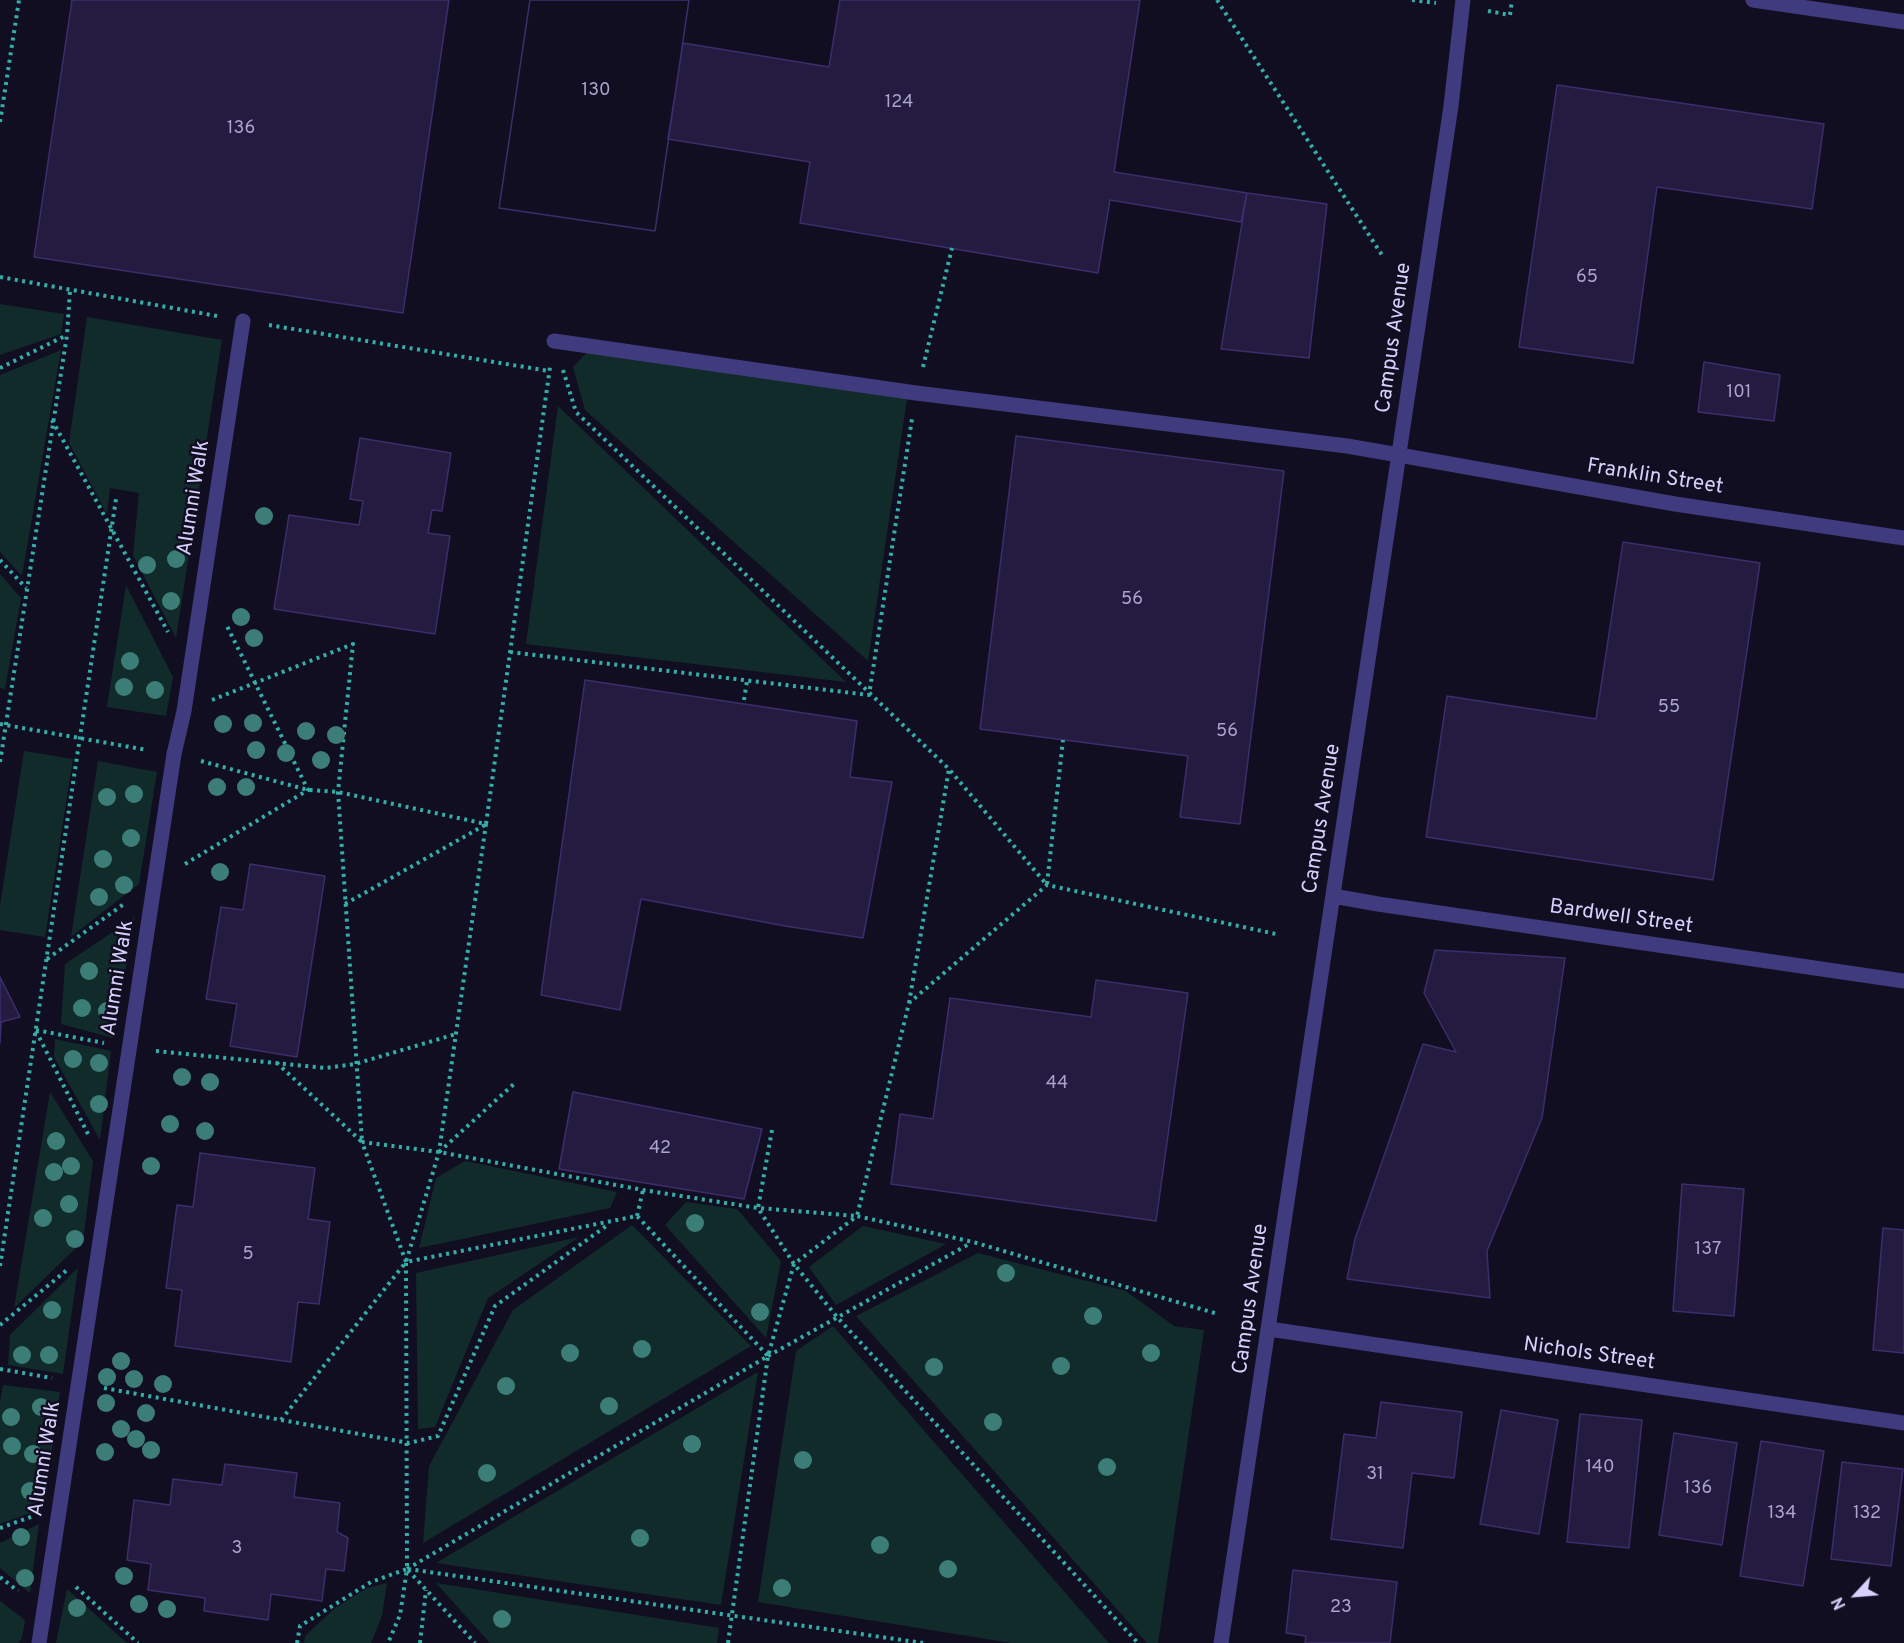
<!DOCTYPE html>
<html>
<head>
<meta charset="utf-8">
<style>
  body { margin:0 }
  #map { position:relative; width:1904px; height:1643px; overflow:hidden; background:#120e21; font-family:Overpass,sans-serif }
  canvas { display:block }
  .north { position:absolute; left:1826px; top:1565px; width:60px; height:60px; -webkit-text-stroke:4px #120e21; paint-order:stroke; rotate:244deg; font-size:16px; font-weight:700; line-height:24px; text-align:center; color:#d6d0fd }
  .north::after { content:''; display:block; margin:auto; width:21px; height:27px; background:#d6d0fd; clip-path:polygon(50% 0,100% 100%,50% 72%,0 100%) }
</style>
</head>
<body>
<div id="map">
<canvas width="1904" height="1643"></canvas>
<div class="north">N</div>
</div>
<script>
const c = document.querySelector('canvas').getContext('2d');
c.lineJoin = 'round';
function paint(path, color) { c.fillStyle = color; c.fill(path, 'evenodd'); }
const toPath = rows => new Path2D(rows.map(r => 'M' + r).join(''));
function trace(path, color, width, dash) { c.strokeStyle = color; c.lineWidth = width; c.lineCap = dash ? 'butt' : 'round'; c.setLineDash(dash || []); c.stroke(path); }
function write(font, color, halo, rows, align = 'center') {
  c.font = font + ' Overpass,sans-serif'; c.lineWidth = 5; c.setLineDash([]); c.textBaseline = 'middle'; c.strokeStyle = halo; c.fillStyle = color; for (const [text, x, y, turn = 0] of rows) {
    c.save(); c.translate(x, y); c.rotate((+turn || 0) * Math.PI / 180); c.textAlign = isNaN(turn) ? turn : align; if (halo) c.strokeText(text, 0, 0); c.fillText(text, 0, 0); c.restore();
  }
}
paint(toPath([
  [0,304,64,314,61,334,0,355],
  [87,317,222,340,176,638,133,555,139,493,110,488,107,514,69,443],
  [61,350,22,576,0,552,0,375],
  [587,352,907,399,868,661,585,410,573,367],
  [558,406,846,682,526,644],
  [0,574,21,598,5,689,0,688],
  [126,585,173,677,166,716,107,707],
  [24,751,73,759,45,937,0,930,0,906],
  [98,761,157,772,139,884,71,937],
  [135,917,113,1038,61,1024,65,964],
  [55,1039,111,1051,100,1140,54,1057],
  [50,1092,93,1161,83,1241,14,1308],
  [465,1161,617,1192,610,1208,419,1248,436,1178],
  [686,1202,737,1209,781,1261,766,1338,665,1225],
  [632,1225,751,1346,423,1543,429,1466,513,1310],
  [863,1226,946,1244,836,1305,809,1267],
  [579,1237,488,1298,435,1427,418,1429,416,1273],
  [978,1253,1126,1291,1174,1326,1204,1330,1158,1643,1147,1643,856,1316],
  [78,1268,63,1374,8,1365,10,1335],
  [833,1326,1109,1643,1011,1643,758,1602,796,1351],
  [758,1372,721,1605,436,1563],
  [3,1385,60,1392,44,1508,0,1524,0,1402],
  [39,1524,30,1593,0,1568,0,1543],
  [387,1583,382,1616,371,1643,304,1643,305,1636,335,1608,367,1588],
  [436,1583,719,1628,717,1643,490,1643],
  [67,1589,127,1643,56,1643],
  [0,1601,25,1620,22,1638,18,1643,0,1643]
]), '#112b2b');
const building = toPath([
  [72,0,449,0,403,313,34,257,72,0],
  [530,0,689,0,655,231,499,208,530,0],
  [530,0,689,0,655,231,499,208,530,0],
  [840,0,1140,0,1114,172,1247,193,1241,222,1110,200,1098,273,800,223,810,162,668,139,683,43,829,67,840,0],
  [1557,85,1824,124,1812,209,1657,187,1633,363,1519,347,1557,85],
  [1247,193,1327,204,1309,358,1221,349,1247,193],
  [1704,362,1780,375,1774,421,1698,412,1704,362],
  [1016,436,1284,471,1240,824,1180,817,1188,756,980,729,1016,436],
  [360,438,451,453,442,511,432,510,428,533,450,536,435,634,274,609,289,515,359,525,363,501,350,499,360,438],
  [1623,542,1760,563,1713,880,1426,837,1447,696,1596,719,1623,542],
  [585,680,857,721,850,777,892,782,863,938,785,926,641,899,620,1010,541,995,585,680],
  [250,864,325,876,297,1057,230,1046,237,1004,206,999,221,907,243,910,250,864],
  [1435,950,1565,958,1542,1118,1487,1251,1490,1298,1347,1279,1355,1239,1423,1044,1456,1052,1424,993,1435,950],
  [0,977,20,1017,1,1022,0,1043,0,977],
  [1096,980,1188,993,1156,1221,891,1184,900,1114,933,1119,950,998,1091,1017,1096,980],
  [573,1092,762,1129,744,1199,559,1169,573,1092],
  [200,1153,315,1168,308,1219,330,1222,319,1304,298,1302,291,1362,175,1346,182,1290,166,1288,177,1205,193,1207,200,1153],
  [1682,1184,1744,1189,1734,1316,1673,1311,1682,1184],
  [1883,1228,1904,1230,1904,1353,1873,1350,1883,1228],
  [1381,1402,1462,1412,1454,1478,1412,1473,1403,1548,1331,1539,1344,1434,1376,1438,1381,1402],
  [1501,1410,1558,1420,1539,1534,1480,1524,1501,1410],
  [1580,1414,1642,1420,1629,1548,1567,1542,1580,1414],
  [1674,1433,1737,1443,1722,1545,1659,1535,1674,1433],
  [1761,1441,1824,1451,1803,1586,1740,1576,1761,1441],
  [1842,1462,1903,1469,1891,1566,1831,1559,1842,1462],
  [225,1464,297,1473,294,1497,340,1503,337,1532,348,1538,344,1571,326,1569,322,1601,271,1594,268,1620,204,1611,205,1598,148,1590,151,1564,127,1560,134,1500,170,1505,173,1479,222,1485,225,1464],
  [1293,1570,1397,1582,1390,1643,1305,1643,1306,1636,1286,1633,1293,1570]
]);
paint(building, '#241b41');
trace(building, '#3c2e6c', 1.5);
trace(toPath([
  [1217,0,1382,255],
  [1412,0,1436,3],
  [1488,11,1510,15,1512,0],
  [0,122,19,0],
  [0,277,217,316],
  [269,325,549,371],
  [923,367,952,248],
  [0,368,67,335],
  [563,370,576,412,949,769,1047,885],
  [52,420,168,632],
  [0,560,26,588],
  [510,652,869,695,912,419],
  [212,700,353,644,338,792,362,1142,277,1063],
  [744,700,747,681],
  [0,724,147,750],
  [201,761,308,790,338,792,486,824,550,367],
  [0,762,67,335,70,290],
  [185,864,308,790,226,624],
  [1047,884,1063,740],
  [345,904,485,825],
  [47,959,124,904],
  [909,1003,949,769],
  [36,1030,104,1043],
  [36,1031,88,1134],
  [156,1051,325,1068,355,1064,456,1034],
  [772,1130,758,1208,794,1264,837,1317,1138,1643],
  [439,1152,516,1082],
  [637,1216,643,1190],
  [406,1262,362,1142,439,1152,643,1190,758,1208,857,1216,909,1003,1047,885,1276,934],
  [0,1266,116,499],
  [0,1325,67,1270],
  [768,1356,971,1243],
  [0,1369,52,1378],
  [104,1388,409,1443,438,1436,495,1306,609,1224],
  [281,1420,406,1262,439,1152,486,824],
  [0,1528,31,1517],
  [407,1569,768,1356,637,1216,406,1262,407,1569,475,1643],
  [408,1569,923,1643],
  [0,1577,18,1591],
  [76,1587,138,1643],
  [297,1643,300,1626,371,1582,407,1569,400,1615,388,1643],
  [420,1643,426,1590],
  [728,1643,768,1356,794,1264,857,1216,973,1242,1218,1314]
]), '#33afaa', 4, [3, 4.5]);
trace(toPath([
  [554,341,916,393,1347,446,1399,455]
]), '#3f3b7e', 15);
trace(toPath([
  [39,1643,174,754,184,711,243,321]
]), '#3f3b7e', 15);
trace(toPath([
  [1399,455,1675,504,1904,538],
  [1333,896,1378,904,1904,981],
  [1269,1329,1904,1423],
  [1221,1643,1451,106,1463,0]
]), '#3f3b7e', 15);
trace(toPath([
  [1753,0,1904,22]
]), '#3f3b7e', 15);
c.fillStyle = '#3c7e77';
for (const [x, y] of [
  [264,516],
  [176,559],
  [147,565],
  [171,601],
  [241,617],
  [254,638],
  [130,661],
  [124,687],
  [155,690],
  [253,723],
  [223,724],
  [306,731],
  [336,735],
  [256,750],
  [286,753],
  [321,760],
  [217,787],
  [246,787],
  [134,794],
  [107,797],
  [131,838],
  [103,859],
  [220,872],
  [124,885],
  [99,897],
  [89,971],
  [82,1008],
  [107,1011],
  [73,1059],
  [99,1063],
  [182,1077],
  [210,1082],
  [99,1104],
  [170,1124],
  [205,1131],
  [56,1141],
  [71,1166],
  [151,1166],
  [54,1172],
  [69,1204],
  [43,1218],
  [695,1223],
  [75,1239],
  [1006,1273],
  [52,1310],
  [760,1312],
  [1093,1316],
  [642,1349],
  [570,1353],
  [1151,1353],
  [22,1355],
  [49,1355],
  [121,1361],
  [1061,1366],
  [934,1367],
  [107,1377],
  [134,1379],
  [163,1384],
  [506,1386],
  [106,1403],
  [609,1406],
  [41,1407],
  [146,1413],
  [11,1417],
  [993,1422],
  [121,1429],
  [136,1439],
  [692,1444],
  [12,1446],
  [151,1450],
  [105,1452],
  [33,1454],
  [803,1460],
  [1107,1467],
  [487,1473],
  [30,1491],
  [21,1537],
  [640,1538],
  [880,1545],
  [948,1569],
  [124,1576],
  [25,1578],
  [782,1588],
  [139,1604],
  [77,1608],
  [167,1609],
  [502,1619]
]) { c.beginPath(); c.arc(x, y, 9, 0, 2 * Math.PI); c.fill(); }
write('18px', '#aaa3ce', null, [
  ["130",596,91],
  ["124",899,103],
  ["136",241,129],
  ["65",1587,278],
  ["101",1739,393],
  ["56",1132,600],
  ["55",1669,708],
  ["56",1227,732],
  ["44",1057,1084],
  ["42",660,1149],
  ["137",1708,1250],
  ["5",248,1255],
  ["140",1600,1468],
  ["31",1375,1475],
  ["136",1698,1489],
  ["134",1782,1514],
  ["132",1867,1514],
  ["3",237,1549],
  ["23",1341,1608]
]);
write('21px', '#d6d0fd', '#120e21', [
  ["Campus Avenue",1395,338,-82],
  ["Franklin Street",1655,478,9],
  ["Alumni Walk",195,498,-81],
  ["Campus Avenue",1323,819,-81],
  ["Bardwell Street",1621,918,8],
  ["Alumni Walk",119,978,-81],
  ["Campus Avenue",1252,1299,-82],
  ["Nichols Street",1589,1355,8],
  ["Alumni Walk",46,1459,-81]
]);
</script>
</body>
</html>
